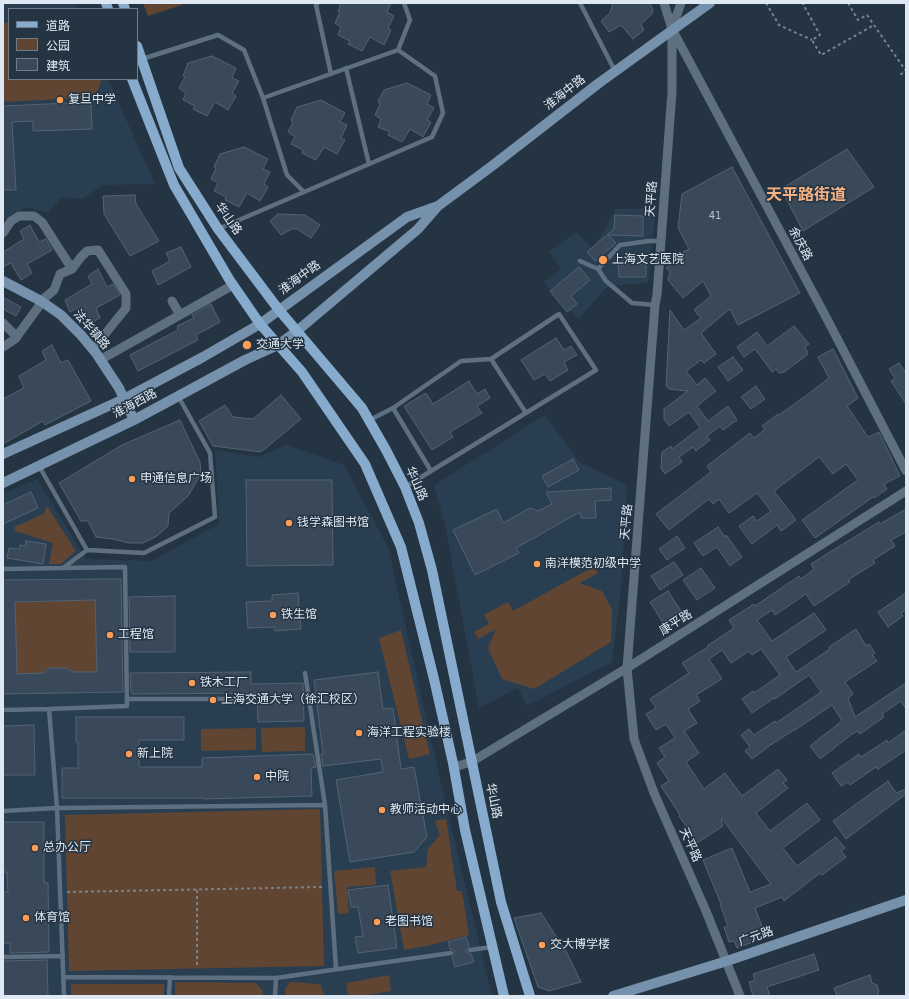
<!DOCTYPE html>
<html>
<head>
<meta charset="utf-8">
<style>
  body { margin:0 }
  #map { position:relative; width:909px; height:999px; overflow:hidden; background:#253443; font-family:"DejaVu Sans","Noto Sans SC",sans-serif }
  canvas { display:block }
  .frame { position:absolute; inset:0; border:4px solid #dee8f2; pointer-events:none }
  .legend { position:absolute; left:8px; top:8px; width:130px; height:72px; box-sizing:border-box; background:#253443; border:1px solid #6f7c89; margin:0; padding:5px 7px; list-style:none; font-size:12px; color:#dee8f2 }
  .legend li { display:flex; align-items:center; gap:8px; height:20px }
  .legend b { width:20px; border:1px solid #6f7c89 }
</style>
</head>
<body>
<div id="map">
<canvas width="909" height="999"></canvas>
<div class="frame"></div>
<ul class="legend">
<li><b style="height:5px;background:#87abcc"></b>道路</li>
<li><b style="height:11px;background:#604532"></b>公园</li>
<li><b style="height:11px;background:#394959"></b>建筑</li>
</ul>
</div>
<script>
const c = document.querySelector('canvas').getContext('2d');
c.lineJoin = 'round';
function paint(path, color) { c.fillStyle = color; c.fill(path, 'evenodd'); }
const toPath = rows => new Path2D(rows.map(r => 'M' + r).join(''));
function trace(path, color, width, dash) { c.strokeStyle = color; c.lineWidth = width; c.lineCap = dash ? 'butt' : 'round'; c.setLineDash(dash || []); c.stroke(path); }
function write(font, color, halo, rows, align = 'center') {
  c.font = font + ' "DejaVu Sans","Noto Sans SC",sans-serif'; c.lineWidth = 3; c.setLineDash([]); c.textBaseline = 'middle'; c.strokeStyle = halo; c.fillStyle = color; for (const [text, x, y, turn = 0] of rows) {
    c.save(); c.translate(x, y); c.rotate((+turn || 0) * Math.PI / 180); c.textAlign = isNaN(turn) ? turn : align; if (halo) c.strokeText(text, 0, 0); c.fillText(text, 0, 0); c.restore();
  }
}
paint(toPath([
  [3,3,76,3,78,9,9,9,9,79,108,79,155,184,103,185,82,199,62,197,48,213,26,207,3,220],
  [656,208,648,283,608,286,578,319,544,282,561,269,549,252,576,232,593,249,616,209],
  [545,415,579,462,627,485,621,590,612,662,527,706,518,688,479,708,445,525,434,485],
  [286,445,344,465,388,547,443,792,492,996,3,996,3,494,37,479,86,559,151,561,219,524,215,450,259,457]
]), '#293e51');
paint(toPath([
  [143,3,183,3,182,5,148,16],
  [3,23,9,23,9,79,102,79,98,90,92,95,82,98,3,102],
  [47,506,76,551,61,564,49,564,53,543,15,531,14,527,44,514],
  [593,567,598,573,580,583,602,591,612,609,611,642,534,689,502,679,488,648,496,629,478,639,474,632,489,624,484,615,508,602,513,611],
  [95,600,97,672,73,672,67,668,49,668,43,673,17,674,15,602],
  [401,630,430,754,409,759,379,638],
  [305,727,305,751,262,752,261,728],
  [256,728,256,750,201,751,201,729],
  [320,809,324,966,69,971,65,815],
  [446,819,457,891,462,891,469,935,431,945,404,950,390,871,426,867,428,849,440,835,435,822,437,820],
  [375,867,376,885,347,887,349,913,338,914,334,871],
  [389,975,391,991,361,996,348,996,346,983],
  [175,982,256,983,263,991,263,996,175,996],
  [290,982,320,984,325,996,286,996,285,989],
  [71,984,164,984,164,996,71,996]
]), '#604532');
const building = toPath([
  [341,3,391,3,387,12,394,16,388,28,391,30,384,45,370,37,362,51,348,44,350,41,338,35,341,27,335,23,340,12,338,11,341,3],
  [613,3,650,3,653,10,652,14,641,24,644,30,633,39,621,25,609,32,601,21,610,13,613,3],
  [212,56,236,68,232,78,239,81,232,93,236,96,228,110,215,102,207,116,193,109,195,106,183,100,186,93,179,88,185,77,183,76,188,63,212,56],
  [407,83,431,95,427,104,434,108,427,120,431,122,423,137,410,129,402,142,388,135,390,132,378,127,381,119,375,115,380,104,378,102,384,90,407,83],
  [321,100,345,113,340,122,347,125,341,138,345,140,337,154,324,147,316,160,302,153,303,150,291,144,295,137,288,132,293,122,291,120,297,107,321,100],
  [91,102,92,129,33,131,33,121,12,122,16,190,3,190,3,106,91,102],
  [244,147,268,159,263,169,270,172,264,184,268,187,260,201,247,193,239,207,225,200,226,197,214,191,218,183,211,179,216,168,214,167,220,154,244,147],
  [847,149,874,187,803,231,781,189,847,149],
  [732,167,800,293,738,325,730,309,701,333,716,354,704,363,701,360,686,371,697,385,705,378,716,391,697,406,708,421,728,406,737,420,723,430,720,426,707,436,710,440,696,451,693,447,679,457,682,462,665,474,661,468,662,452,671,446,672,449,700,428,689,412,669,426,664,419,664,409,688,391,669,389,666,386,670,310,684,330,701,318,694,310,711,296,703,281,683,298,668,280,670,272,666,268,683,253,683,252,689,249,678,228,682,194,732,167],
  [135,195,136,204,159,241,130,256,104,214,103,196,135,195],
  [278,214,305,215,320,225,311,238,297,229,292,229,281,235,270,221,278,214],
  [615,215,643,216,643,236,608,235,616,243,595,261,587,252,614,229,615,215],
  [30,225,39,242,46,239,52,250,27,264,32,273,21,280,11,263,3,267,3,252,24,239,20,231,30,225],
  [181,247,191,267,158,285,152,271,170,261,166,253,181,247],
  [618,257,646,257,646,277,619,277,618,257],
  [579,267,590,280,571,296,577,304,567,312,550,291,579,267],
  [98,269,107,287,113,284,120,295,96,308,100,318,89,324,80,307,70,312,65,300,92,284,88,276,98,269],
  [3,297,21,307,16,316,3,309,3,297],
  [211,304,220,322,196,335,198,340,138,371,130,355,178,330,177,326,194,318,192,315,211,304],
  [794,326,809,344,805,347,807,351,807,355,784,372,779,373,776,369,772,372,755,349,744,357,737,347,757,332,767,346,794,326],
  [556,338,564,350,571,346,577,355,564,362,568,370,550,381,545,374,534,380,521,360,556,338],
  [52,345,61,363,68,360,91,401,45,425,43,421,3,444,3,399,24,388,19,376,46,360,42,351,52,345],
  [833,349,858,398,847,406,868,437,879,432,900,476,884,484,887,489,874,498,873,497,815,538,802,520,858,480,846,464,833,474,819,457,774,491,796,520,781,531,777,525,752,544,739,526,753,516,757,521,771,511,757,493,729,513,719,499,713,504,709,499,669,530,656,514,711,472,707,466,750,433,754,438,765,429,762,426,778,414,779,415,807,395,829,378,818,357,833,349],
  [733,357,743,370,728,381,718,367,733,357],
  [899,363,906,373,906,404,891,381,895,378,889,369,899,363],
  [469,381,477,394,485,389,490,398,477,406,482,413,450,432,453,437,432,450,404,406,426,393,433,404,469,381],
  [756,386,765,399,751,409,741,397,756,386],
  [281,395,301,419,261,452,213,446,199,421,225,405,233,417,253,419,281,395],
  [180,420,200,462,201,474,188,496,169,513,168,526,157,536,143,543,128,543,113,539,96,537,88,521,81,521,59,483,122,445,180,420],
  [573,459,579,470,548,487,542,476,573,459],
  [246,480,332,480,333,565,247,566,246,480],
  [611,488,611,500,595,501,596,518,581,518,580,512,516,548,519,553,475,575,453,530,497,509,503,523,530,508,538,511,552,504,546,492,611,488],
  [31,492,38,508,3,524,3,505,31,492],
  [906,509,906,532,891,540,895,546,873,560,875,563,848,580,850,582,814,606,806,594,775,615,772,610,757,620,772,641,814,613,826,630,786,657,796,672,830,649,829,647,856,629,866,646,869,644,875,653,872,655,877,661,845,682,853,694,848,698,855,717,906,683,906,709,901,701,882,714,884,717,860,734,858,731,852,734,820,759,810,746,842,721,832,705,795,730,794,730,769,746,752,759,745,751,750,747,741,735,749,729,754,735,775,721,776,723,821,692,809,675,775,699,774,698,752,713,742,699,753,691,754,693,780,675,761,649,752,655,749,651,731,663,722,650,709,659,722,679,696,695,700,701,688,709,697,723,684,731,699,753,686,762,704,789,725,773,742,796,778,769,787,780,783,783,788,788,756,813,770,831,807,803,820,820,783,848,797,866,836,837,845,848,841,851,846,857,822,875,820,873,784,901,782,897,755,908,766,937,737,948,734,941,729,942,724,927,728,926,720,904,721,904,703,860,732,848,750,892,771,884,722,819,721,820,723,826,697,843,679,816,680,815,661,786,669,781,657,763,665,757,659,748,675,738,666,724,656,730,646,714,656,708,650,699,689,673,682,663,708,647,707,646,734,628,729,620,754,604,755,606,799,576,801,579,814,569,811,564,830,552,879,522,880,524,906,509],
  [718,527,725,537,726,535,742,557,730,566,717,547,703,556,694,543,718,527],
  [677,536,685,548,667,560,659,549,677,536],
  [26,541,46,544,43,564,7,558,9,548,20,549,20,545,26,546,26,541],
  [674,562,683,575,660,590,651,576,674,562],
  [701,568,715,588,697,600,683,580,701,568],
  [102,579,121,579,123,692,3,694,3,580,102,579],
  [95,600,97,672,73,672,67,668,49,668,43,673,17,674,15,602,95,600],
  [668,591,681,611,663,623,650,602,668,591],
  [298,593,301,629,275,631,274,627,248,628,246,602,272,601,272,595,298,593],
  [906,593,906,610,901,613,903,616,888,627,878,612,906,593],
  [175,596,175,652,130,652,129,597,175,596],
  [251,672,251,684,303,683,304,721,258,722,257,693,132,694,132,692,131,692,130,673,251,672],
  [378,672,383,709,393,708,401,769,414,767,427,837,414,852,350,862,336,780,383,772,381,759,323,766,321,754,323,754,314,680,378,672],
  [76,717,184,717,184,740,139,740,139,767,202,767,202,758,313,754,316,767,311,768,312,796,203,799,203,798,62,798,62,768,78,768,78,742,76,742,76,717],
  [34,725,35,775,3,775,3,726,34,725],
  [906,730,906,750,878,769,876,767,850,785,848,782,841,786,832,773,859,754,861,757,887,740,888,743,906,730],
  [888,781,896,793,906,789,906,794,846,839,833,821,888,781],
  [3,822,44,822,44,883,48,883,49,952,10,953,10,943,3,943,3,892,8,892,7,872,3,872,3,822],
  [388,885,397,948,358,953,355,937,363,936,358,907,351,907,348,890,388,885],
  [541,913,567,953,581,982,549,991,538,987,514,918,541,913],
  [466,937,469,946,467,948,466,951,468,953,471,954,474,962,455,967,452,957,454,955,455,952,453,950,450,949,448,942,466,937],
  [814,954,819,970,767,987,770,996,753,996,749,982,755,980,753,974,814,954],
  [47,960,48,996,3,996,3,961,47,960],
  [870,975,872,983,877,985,879,992,877,996,837,996,834,988,870,975]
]);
paint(building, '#394959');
trace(building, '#526373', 1);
trace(toPath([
  [766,3,779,25,812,40],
  [805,3,803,4,820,35,812,40,821,55,874,25],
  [848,3,858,20,867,15,906,71,898,76],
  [197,890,197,968],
  [67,892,322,887]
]), '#75828f', 2, [3, 3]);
trace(toPath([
  [318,3,316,5,331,74],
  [580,3,615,71],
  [398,50,410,20,404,3],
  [142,59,218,35,244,50,263,98,287,175,304,192],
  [346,68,369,164],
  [218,229,432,137,443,113,435,76,398,50,263,98],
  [580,261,598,269],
  [655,305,632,303,606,281,598,269,620,245,649,241,661,241],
  [491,359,526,413],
  [393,408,431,471],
  [370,420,393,408,461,361,491,359,559,314,596,370,405,487],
  [39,466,87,550,144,553,215,517,210,453,178,396],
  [63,568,87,550],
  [3,569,125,567,127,706,49,709],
  [305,673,325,805],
  [127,699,251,699],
  [3,710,49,709,57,808,3,811],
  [470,950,492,947],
  [3,957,63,956],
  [64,977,276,978],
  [64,996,57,808,325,805,336,969],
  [169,996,170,977],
  [275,996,276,978,451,953]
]), '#5e6f80', 4.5);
trace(toPath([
  [664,3,672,29,826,317,906,471],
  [681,3,672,29,672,92,657,295,655,305,627,668,634,739,654,793,706,911,740,996],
  [3,233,11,221,19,216,34,216,42,222,72,269],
  [41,301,54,290,60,274,72,269,81,257,87,251,98,250,126,294,126,308,93,349],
  [172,301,180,315],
  [3,323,17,337],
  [3,347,15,339,42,302],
  [100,360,233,285],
  [454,767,471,762,627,668,906,491]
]), '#5e6f80', 9);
trace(toPath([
  [3,281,41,301,61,315,81,335,96,353,119,388,134,420],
  [3,454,124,399,203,357,260,324,407,217,438,206],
  [3,483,134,420,245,360,278,345,297,331,418,229,438,206,492,166,599,83,710,3],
  [613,996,727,961,906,900]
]), '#7691ab', 10);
trace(toPath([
  [106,3,108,9],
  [123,3,125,9],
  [137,46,179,168,218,229,279,310,362,408,386,450,405,487,419,523,432,570,501,902,530,996],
  [132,79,174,185,229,279,260,324,302,372,365,464,401,547,434,679,453,763,465,830,504,996]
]), '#87abcc', 10);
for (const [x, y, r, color] of [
  [60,100,4,"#fd9d55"],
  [603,260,5,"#fd9d55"],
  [247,345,5,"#fd9d55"],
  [132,479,4,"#fd9d55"],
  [289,523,4,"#fd9d55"],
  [537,564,4,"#fd9d55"],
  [273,615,4,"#fd9d55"],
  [110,635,4,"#fd9d55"],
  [192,683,4,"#fd9d55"],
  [213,700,4,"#fd9d55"],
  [359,733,4,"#fd9d55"],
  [129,754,4,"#fd9d55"],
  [257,777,4,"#fd9d55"],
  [382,810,4,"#fd9d55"],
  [35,848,4,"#fd9d55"],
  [26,918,4,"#fd9d55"],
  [377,922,4,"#fd9d55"],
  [542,945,4,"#fd9d55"]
]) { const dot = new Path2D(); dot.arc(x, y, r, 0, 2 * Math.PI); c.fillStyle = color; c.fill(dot); trace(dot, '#253443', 1.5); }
write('10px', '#b5c0cc', null, [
  ["41",715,216]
]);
write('12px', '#dee8f2', '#253443', [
  ["淮海中路",565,93,-38],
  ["天平路",652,199,-86],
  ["华山路",228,219,55],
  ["余庆路",800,244,62],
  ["淮海中路",300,278,-36],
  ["法华镇路",91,330,49],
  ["淮海西路",135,404,-28],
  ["华山路",416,484,66],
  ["天平路",627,522,-85],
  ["康平路",676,623,-32],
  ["华山路",493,801,78],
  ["天平路",690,845,66],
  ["广元路",756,937,-19]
]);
write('12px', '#dee8f2', '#253443', [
  ["复旦中学",68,100],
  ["上海文艺医院",612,260],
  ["交通大学",256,345],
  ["申通信息广场",140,479],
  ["钱学森图书馆",297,523],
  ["南洋模范初级中学",545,564],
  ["铁生馆",281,615],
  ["工程馆",118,635],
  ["铁木工厂",200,683],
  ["上海交通大学（徐汇校区）",221,700],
  ["海洋工程实验楼",367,733],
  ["新上院",137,754],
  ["中院",265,777],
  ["教师活动中心",390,810],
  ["总办公厅",43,848],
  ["体育馆",34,918],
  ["老图书馆",385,922],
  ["交大博学楼",550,945]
], 'left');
write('bold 16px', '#f5b283', '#253443', [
  ["天平路街道",806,196]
]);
</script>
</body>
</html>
